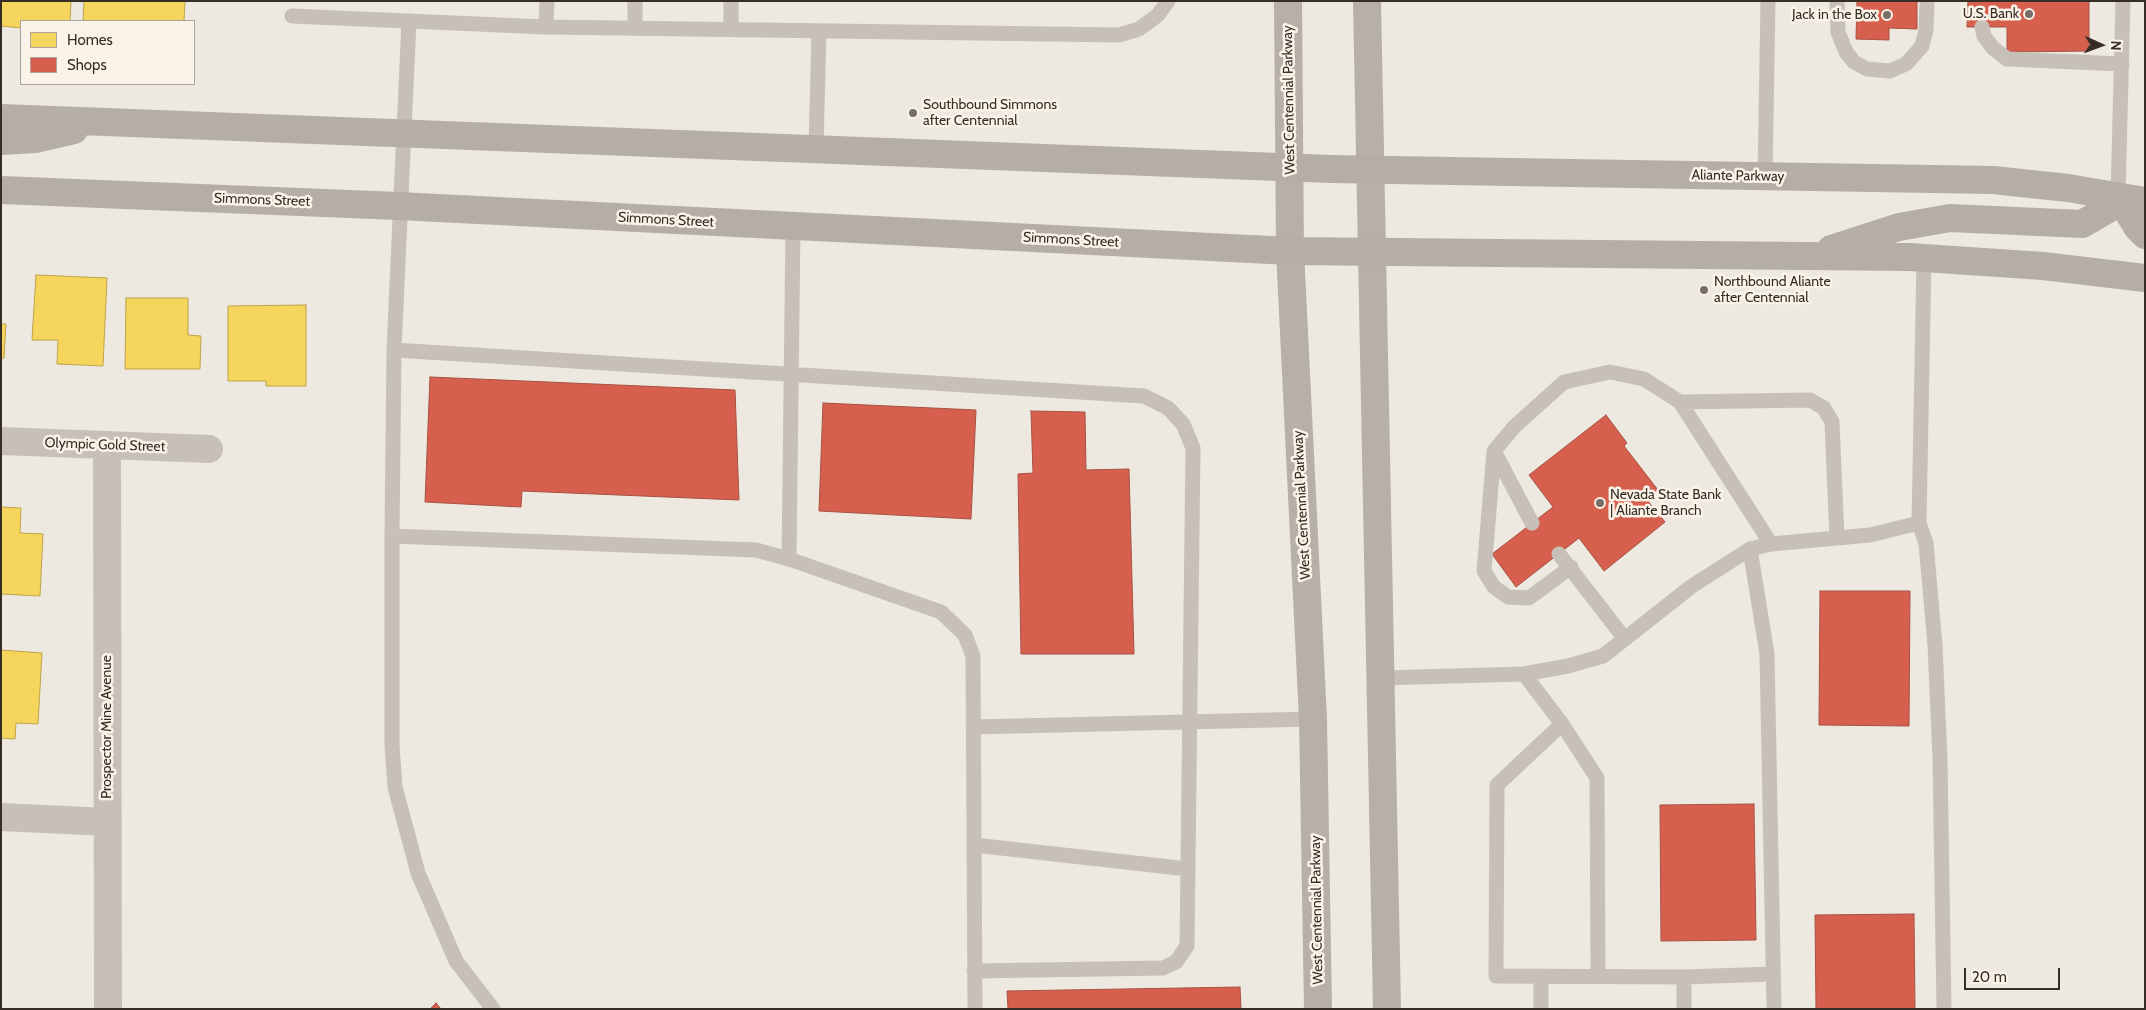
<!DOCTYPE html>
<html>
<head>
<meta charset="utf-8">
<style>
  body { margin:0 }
  #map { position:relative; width:2146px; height:1010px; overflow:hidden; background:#ede8e0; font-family:Cabin,sans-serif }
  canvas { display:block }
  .frame { position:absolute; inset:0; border:2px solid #372d27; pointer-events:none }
  .legend { position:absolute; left:20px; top:20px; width:175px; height:65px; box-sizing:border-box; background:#faf3e7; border:1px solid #aca49a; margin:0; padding:6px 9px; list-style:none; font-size:15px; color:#372d27 }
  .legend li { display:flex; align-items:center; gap:10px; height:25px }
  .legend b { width:25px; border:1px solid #aca49a }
  .north { position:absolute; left:2076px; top:20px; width:50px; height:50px; -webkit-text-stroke:4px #faf3e7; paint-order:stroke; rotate:92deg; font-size:14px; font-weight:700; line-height:20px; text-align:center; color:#372d27 }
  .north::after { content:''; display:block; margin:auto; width:18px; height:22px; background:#372d27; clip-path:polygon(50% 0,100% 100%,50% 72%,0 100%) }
  .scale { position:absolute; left:1964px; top:968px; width:96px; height:22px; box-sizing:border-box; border:2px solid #372d27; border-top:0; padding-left:6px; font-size:15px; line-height:18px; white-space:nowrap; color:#372d27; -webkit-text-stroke:4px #faf3e7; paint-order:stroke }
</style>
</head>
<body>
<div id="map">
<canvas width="2146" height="1010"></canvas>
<div class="frame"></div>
<ul class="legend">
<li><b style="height:14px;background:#f6d55c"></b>Homes</li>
<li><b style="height:14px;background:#d6604d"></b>Shops</li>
</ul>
<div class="north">N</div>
<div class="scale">20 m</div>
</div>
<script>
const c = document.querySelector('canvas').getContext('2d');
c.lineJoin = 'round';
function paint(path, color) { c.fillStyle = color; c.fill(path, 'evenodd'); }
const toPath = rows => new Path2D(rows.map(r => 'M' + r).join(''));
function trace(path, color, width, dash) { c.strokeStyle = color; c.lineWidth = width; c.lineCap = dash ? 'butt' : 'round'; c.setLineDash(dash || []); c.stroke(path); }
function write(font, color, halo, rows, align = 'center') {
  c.font = font + ' Cabin,sans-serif'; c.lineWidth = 5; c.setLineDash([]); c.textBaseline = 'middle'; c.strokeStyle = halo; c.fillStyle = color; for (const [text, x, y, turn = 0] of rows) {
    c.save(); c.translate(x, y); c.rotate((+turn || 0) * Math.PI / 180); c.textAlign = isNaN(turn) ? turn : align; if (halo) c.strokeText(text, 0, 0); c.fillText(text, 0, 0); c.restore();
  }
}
const homes = toPath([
  [1,1,71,1,70,21,21,21,21,28,1,26,1,1],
  [84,1,185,1,184,21,83,21,84,1],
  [36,275,107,278,103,366,57,364,58,340,32,340,36,275],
  [126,298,188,298,188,335,201,336,200,369,125,369,126,298],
  [306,305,306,386,266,386,266,381,228,381,228,306,306,305],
  [1,324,6,324,4,358,1,358,1,324],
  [1,507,21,508,20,533,43,534,40,596,1,594,1,507],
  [1,650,42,653,38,724,16,723,15,739,1,738,1,650]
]);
paint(homes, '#f6d55c');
trace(homes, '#bda34c', 1);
const shops = toPath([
  [1857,1,1917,1,1917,29,1889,28,1889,40,1856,39,1857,1],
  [1968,1,2089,1,2089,51,2007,52,2007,27,1967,27,1968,1],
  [430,377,735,390,739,500,522,491,521,507,425,502,430,377],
  [823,403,976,410,971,519,819,511,823,403],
  [1031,411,1085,412,1086,470,1129,469,1134,654,1021,654,1018,474,1033,473,1031,411],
  [1606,415,1627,443,1624,446,1658,490,1647,500,1665,522,1604,571,1579,538,1516,587,1492,554,1553,507,1529,475,1606,415],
  [1820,591,1910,591,1909,726,1819,725,1820,591],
  [1754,804,1756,940,1661,941,1660,805,1754,804],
  [1914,914,1915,1009,1816,1009,1815,915,1914,914],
  [1240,987,1241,1009,1008,1009,1007,991,1240,987],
  [436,1003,441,1009,430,1009,436,1003]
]);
paint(shops, '#d6604d');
trace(shops, '#a65142', 1);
trace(toPath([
  [1837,1,1838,32,1846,52,1854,62,1867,69,1890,71,1906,64,1922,46,1926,30,1927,1],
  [292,16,546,27,547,1],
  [409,21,394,350,392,536,392,746,395,787,418,873,456,961,493,1009],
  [546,27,1119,35,1139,29,1158,15,1168,1],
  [1982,27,1984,36,1993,48,2007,59,2122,64],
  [635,28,635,1],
  [731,29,731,1],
  [816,149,819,31],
  [1765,176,1768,1],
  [2118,196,2123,1],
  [1924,258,1919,523,1926,543,1935,645,1940,759,1944,1009],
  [394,350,1144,396,1168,408,1183,424,1193,448,1187,946,1176,962,1163,968,974,971],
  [1680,402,1810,400,1824,408,1832,422,1837,538],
  [1494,451,1532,523],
  [392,536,756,550,789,559,941,612,965,635,973,656,975,1009],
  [1750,549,1767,654,1774,1009],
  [1559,554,1625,639],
  [789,559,793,226],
  [1571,567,1529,598,1508,597,1494,587,1484,571,1494,451,1514,427,1564,382,1610,372,1644,379,1680,402,1771,544],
  [1524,674,1562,724,1597,778,1598,976],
  [1380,678,1524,674,1568,666,1603,656,1692,586,1750,549,1771,544,1870,535,1919,523],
  [1562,724,1497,785,1496,976,1684,977,1773,974],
  [973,727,1313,719],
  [974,845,1188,869],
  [1541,1009,1541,976],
  [1684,1009,1684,977]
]), '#c6c0b9', 15);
trace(toPath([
  [1,441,209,449],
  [107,445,108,1009],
  [1,817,108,822]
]), '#c6c0b9', 28);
trace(toPath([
  [1288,1,1290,251,1313,719,1318,1009],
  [1367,1,1387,1009]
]), '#b7b0a9', 28);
trace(toPath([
  [1,118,1331,169,1993,180,2068,188,2145,201],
  [1,141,35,139,74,130],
  [1,190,399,206,1290,251,1909,257,2043,266,2145,278],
  [1831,249,1899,227,1950,218,2082,224,2108,209,2118,196,2138,228,2145,235]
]), '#b5aea8', 28);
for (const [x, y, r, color] of [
  [2029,14,5,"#776e68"],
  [1887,15,5,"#776e68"],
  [913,113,5,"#776e68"],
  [1704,290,5,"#776e68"],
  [1600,503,5,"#776e68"]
]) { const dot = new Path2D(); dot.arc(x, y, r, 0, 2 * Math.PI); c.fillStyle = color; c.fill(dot); trace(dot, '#faf3e7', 2); }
write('14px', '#372d27', '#faf3e7', [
  ["U.S. Bank",2019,14,"right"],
  ["Jack in the Box",1877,15,"right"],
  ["Southbound Simmons",923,105],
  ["after Centennial",923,121],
  ["Northbound Aliante",1714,282],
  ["after Centennial",1714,298],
  ["Nevada State Bank",1610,495],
  ["| Aliante Branch",1610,511]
], 'left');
write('14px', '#372d27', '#faf3e7', [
  ["West Centennial Parkway",1289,100,-91],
  ["Aliante Parkway",1738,176,1],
  ["Simmons Street",262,200,2],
  ["Simmons Street",666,220,3],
  ["Simmons Street",1071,240,3],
  ["Olympic Gold Street",105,445,2],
  ["West Centennial Parkway",1302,505,-93],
  ["Prospector Mine Avenue",107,727,-90],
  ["West Centennial Parkway",1317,910,-91]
]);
</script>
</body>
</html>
